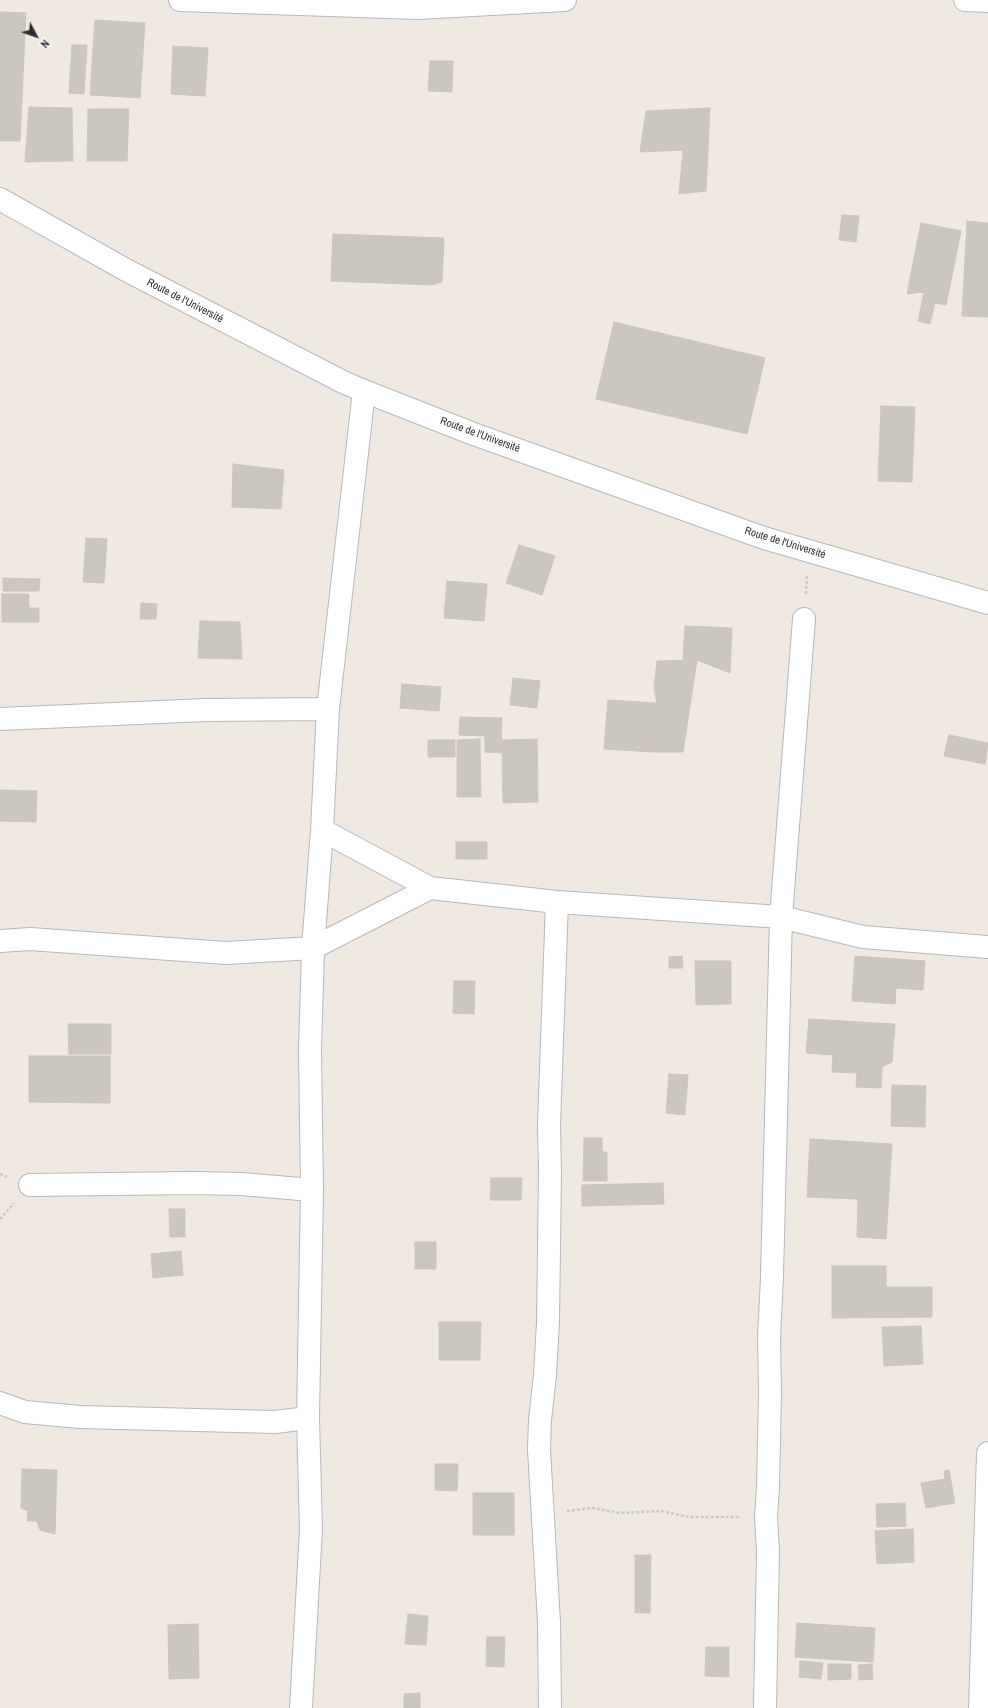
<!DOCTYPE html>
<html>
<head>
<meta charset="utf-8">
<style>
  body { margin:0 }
  #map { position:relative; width:988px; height:1708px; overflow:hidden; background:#efe9e1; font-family:"Archivo Narrow",sans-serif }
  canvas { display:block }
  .north { position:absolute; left:16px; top:16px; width:40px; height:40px; -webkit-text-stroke:3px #fff; paint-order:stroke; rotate:131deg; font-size:11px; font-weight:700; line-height:16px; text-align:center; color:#2e2e2e }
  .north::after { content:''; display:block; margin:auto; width:14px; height:18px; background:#2e2e2e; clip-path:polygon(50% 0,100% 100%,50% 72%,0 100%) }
</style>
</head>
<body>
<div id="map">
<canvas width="988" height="1708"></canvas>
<div class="north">N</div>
</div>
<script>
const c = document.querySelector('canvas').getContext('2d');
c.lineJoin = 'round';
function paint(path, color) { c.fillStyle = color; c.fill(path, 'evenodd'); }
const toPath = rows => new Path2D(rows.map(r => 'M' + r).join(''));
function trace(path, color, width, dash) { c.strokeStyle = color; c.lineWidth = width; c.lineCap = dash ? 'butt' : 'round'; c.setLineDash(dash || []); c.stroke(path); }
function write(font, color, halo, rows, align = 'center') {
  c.font = font + ' "Archivo Narrow",sans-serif'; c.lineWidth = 3; c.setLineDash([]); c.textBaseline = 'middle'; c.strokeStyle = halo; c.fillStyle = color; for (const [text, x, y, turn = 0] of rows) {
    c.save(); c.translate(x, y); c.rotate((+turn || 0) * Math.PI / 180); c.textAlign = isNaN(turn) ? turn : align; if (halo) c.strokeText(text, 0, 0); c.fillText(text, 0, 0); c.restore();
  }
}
const building = toPath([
  [0,12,26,13,20,141,0,141,0,12],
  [95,20,145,23,140,98,90,95,95,20],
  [72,45,87,45,84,94,69,93,72,45],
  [173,46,208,48,205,96,171,94,173,46],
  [430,61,453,61,452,92,428,91,430,61],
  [29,107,72,108,73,161,25,162,29,107],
  [710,108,706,191,679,194,683,150,640,152,646,111,710,108],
  [88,109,129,109,127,161,87,161,88,109],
  [842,215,859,216,856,242,839,240,842,215],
  [967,221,988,223,988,317,962,316,967,221],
  [921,223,961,231,946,305,935,303,930,324,918,321,924,292,907,294,921,223],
  [333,234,444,238,442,282,432,285,331,281,333,234],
  [614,322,765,358,747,434,596,399,614,322],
  [881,406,915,407,912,482,878,481,881,406],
  [233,464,284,470,281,509,232,507,233,464],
  [86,538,107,539,104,583,83,582,86,538],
  [519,545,555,556,542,595,506,583,519,545],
  [3,578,40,579,39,591,3,591,3,578],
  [447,581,487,584,484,621,444,618,447,581],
  [2,594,29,594,29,608,39,608,39,622,2,622,2,594],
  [141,603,157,604,156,619,140,619,141,603],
  [200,621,240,622,242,659,198,658,200,621],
  [685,626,732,628,730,673,697,660,683,659,685,626],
  [697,660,683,752,653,752,657,703,654,688,657,661,697,660],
  [513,678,540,681,537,708,510,705,513,678],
  [402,684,441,687,439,711,400,708,402,684],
  [608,700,657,703,653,752,604,749,608,700],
  [460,717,502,718,501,753,485,752,485,736,459,735,460,717],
  [949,735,988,743,985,764,944,756,949,735],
  [480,739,481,797,457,797,457,740,480,739],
  [537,739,538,802,503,803,502,740,537,739],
  [428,740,455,740,455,757,428,757,428,740],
  [0,790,37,791,36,822,0,821,0,790],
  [456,842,487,842,487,859,456,859,456,842],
  [682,956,683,968,669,968,669,957,682,956],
  [855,956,925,961,923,990,896,988,895,1004,852,1001,855,956],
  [695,961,731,961,731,1004,696,1005,695,961],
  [454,981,475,981,474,1014,453,1013,454,981],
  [809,1019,895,1024,892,1062,882,1067,881,1088,856,1087,857,1073,832,1072,833,1055,806,1053,809,1019],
  [68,1024,111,1024,111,1054,69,1054,68,1024],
  [29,1056,110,1056,110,1103,29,1102,29,1056],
  [669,1074,688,1075,685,1115,666,1113,669,1074],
  [892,1085,926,1086,925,1127,891,1126,892,1085],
  [584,1138,602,1138,602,1152,607,1152,607,1181,583,1181,584,1138],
  [810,1139,892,1144,886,1239,857,1237,858,1199,807,1197,810,1139],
  [491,1178,522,1178,521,1200,490,1200,491,1178],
  [663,1183,664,1204,582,1206,582,1185,663,1183],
  [169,1209,185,1209,185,1237,170,1237,169,1209],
  [415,1242,436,1242,436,1269,415,1269,415,1242],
  [181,1251,183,1275,153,1278,151,1254,181,1251],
  [832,1266,886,1266,886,1287,932,1287,932,1317,832,1318,832,1266],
  [439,1322,481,1322,480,1360,439,1360,439,1322],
  [921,1326,923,1364,884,1366,882,1327,921,1326],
  [435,1464,458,1464,457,1491,435,1490,435,1464],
  [22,1469,57,1470,55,1534,40,1530,37,1521,27,1521,28,1511,21,1508,22,1469],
  [949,1470,955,1503,926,1508,921,1483,945,1479,944,1471,949,1470],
  [473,1493,514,1493,514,1535,473,1535,473,1493],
  [905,1503,906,1526,877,1527,876,1504,905,1503],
  [913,1529,914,1562,877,1564,875,1531,913,1529],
  [635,1555,651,1555,650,1613,635,1613,635,1555],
  [408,1614,428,1616,426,1645,405,1644,408,1614],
  [797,1623,875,1628,873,1662,795,1657,797,1623],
  [198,1624,199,1678,169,1679,168,1625,198,1624],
  [487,1637,505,1637,504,1667,486,1666,487,1637],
  [706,1647,729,1647,729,1677,705,1676,706,1647],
  [800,1661,823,1663,821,1679,799,1677,800,1661],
  [828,1664,851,1664,851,1679,828,1680,828,1664],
  [872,1664,873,1679,859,1680,858,1665,872,1664],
  [420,1693,420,1708,404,1708,404,1694,420,1693]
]);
paint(building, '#cbc7bf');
trace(building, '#cbc5ba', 1);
const street = toPath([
  [180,0,418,8,565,0],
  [965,0,988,1],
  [0,719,206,710,328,709],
  [322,830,430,888],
  [0,941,30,939,226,953,313,948,322,830,328,709,364,391],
  [30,1185,192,1183,242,1184,312,1190],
  [0,1403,25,1412,80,1417,275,1422,308,1418],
  [301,1708,311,1529,308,1418,312,1190,310,1051,313,948,430,888,557,902,781,917,863,937,988,947],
  [550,1708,549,1622,539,1450,540,1420,545,1375,548,1322,550,1172,549,1125,557,902],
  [765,1708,768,1551,766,1517,768,1488,770,1392,769,1338,772,1277,781,917,804,619],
  [980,1708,988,1453]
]);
const secondary = toPath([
  [0,199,126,270,343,382,364,391,471,433,764,538,988,603]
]);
trace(street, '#b4b7c1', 24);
trace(secondary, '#b4b7c1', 24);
trace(toPath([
  [806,594,807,575],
  [0,1174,7,1177],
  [0,1219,14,1203],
  [567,1511,592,1508,621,1513,662,1511,688,1517,741,1517]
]), '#c9c9c9', 2.5, [3, 2]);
trace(street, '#fff', 22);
trace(secondary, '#fff', 22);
write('11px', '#2e2e2e', '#fff', [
  ["Route de l'Université",185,301,27],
  ["Route de l'Université",480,435,20],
  ["Route de l'Université",785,543,17]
]);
</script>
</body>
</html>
